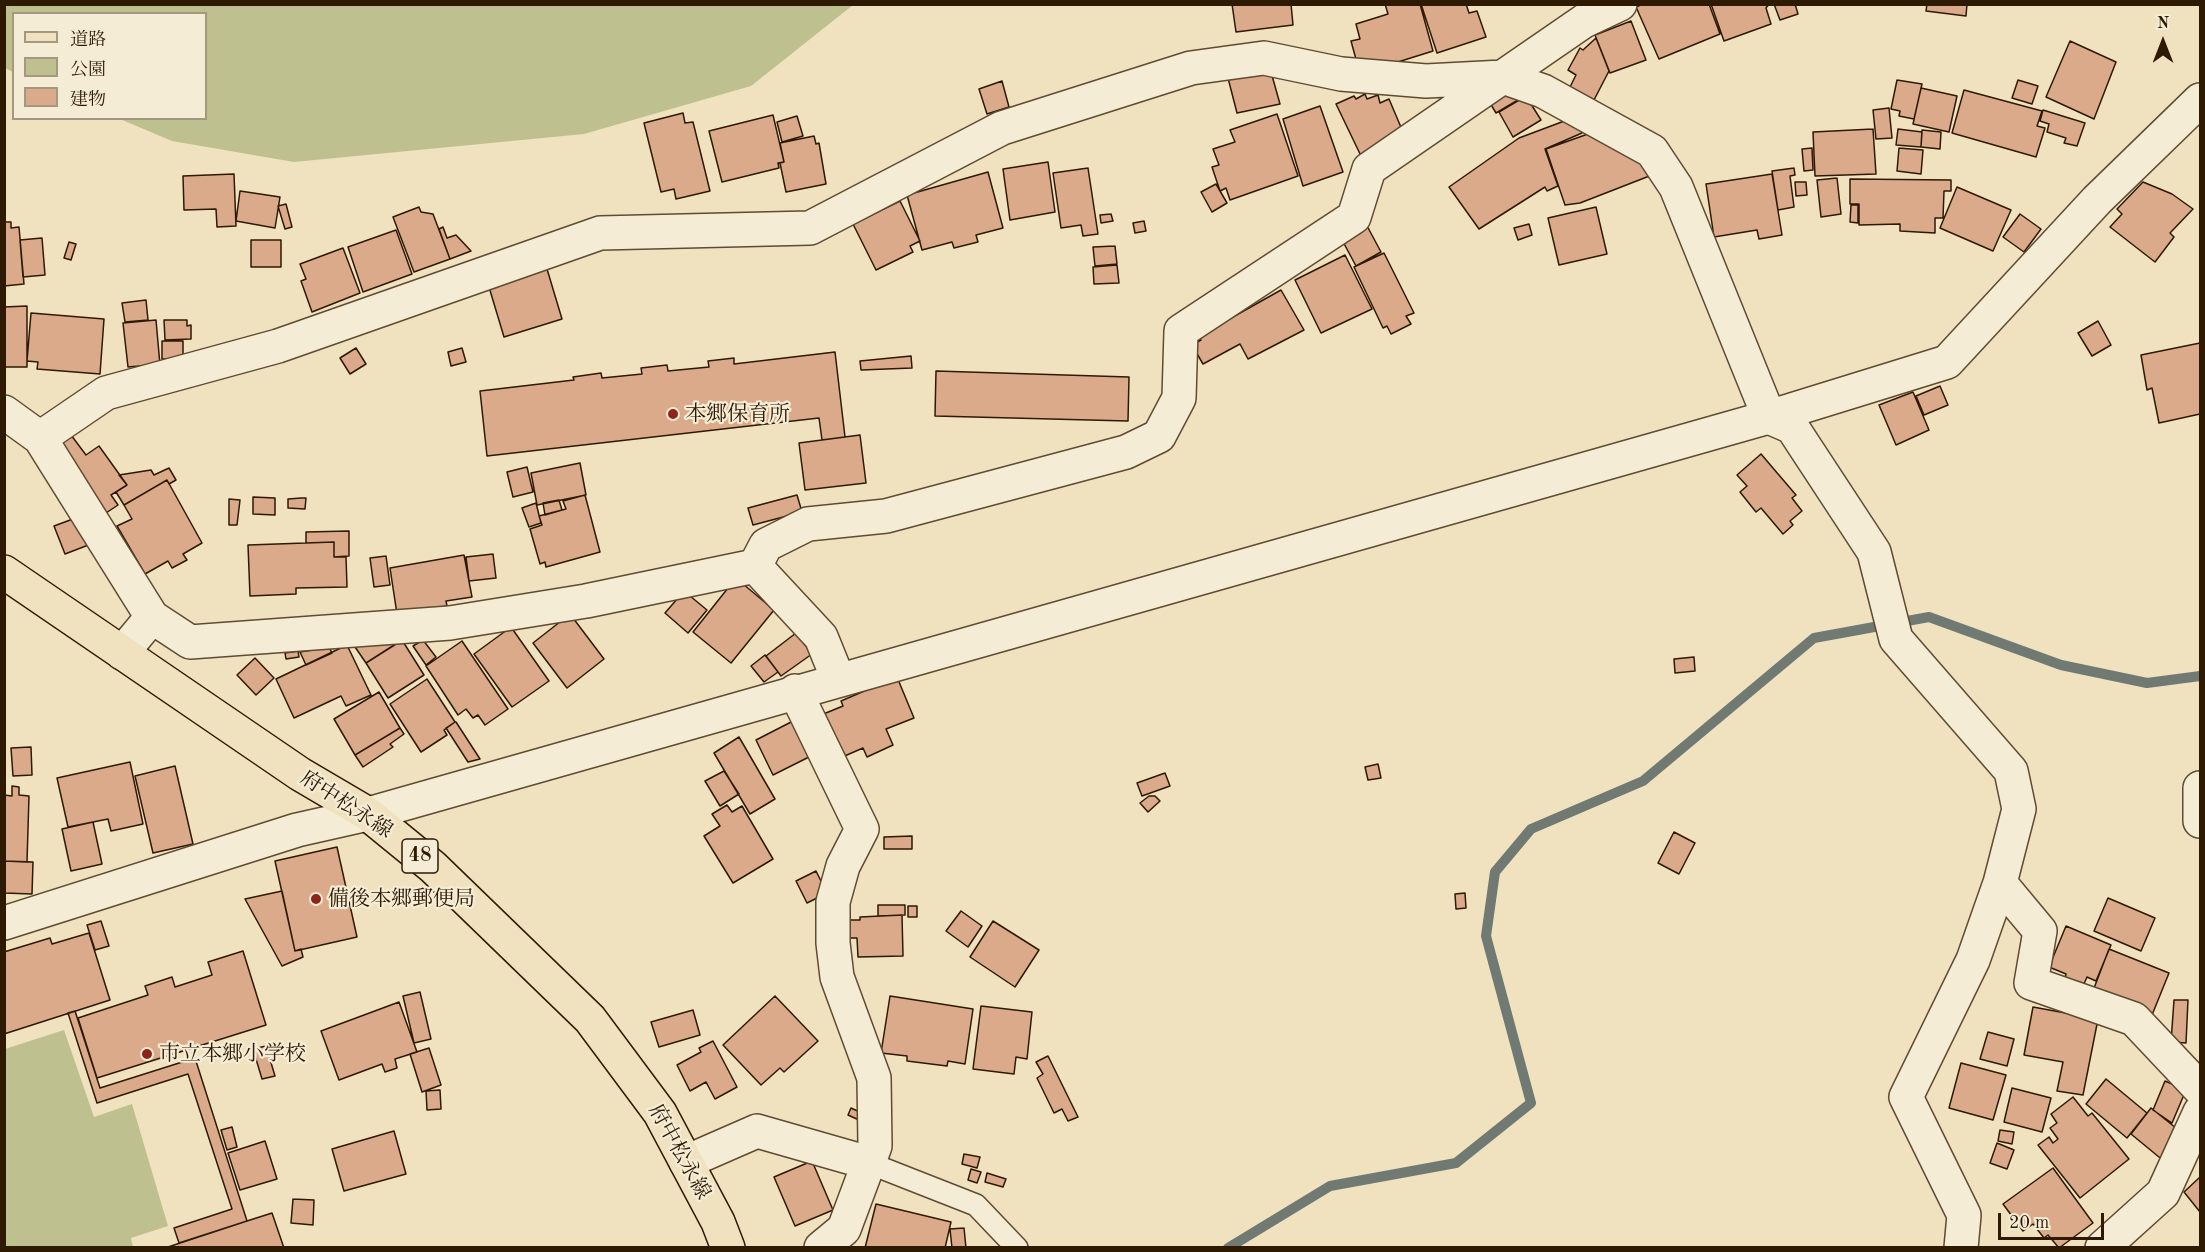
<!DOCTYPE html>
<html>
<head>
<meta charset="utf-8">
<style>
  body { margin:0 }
  #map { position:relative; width:2205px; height:1252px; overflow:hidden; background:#f0e1bf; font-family:"Old Standard TT","Noto Serif JP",serif }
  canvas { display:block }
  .frame { position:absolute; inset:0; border:6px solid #2e1903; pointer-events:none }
  .legend { position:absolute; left:12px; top:12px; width:195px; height:108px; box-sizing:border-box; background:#f5ecd5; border:2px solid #a59881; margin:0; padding:8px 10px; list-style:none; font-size:18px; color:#2e1903 }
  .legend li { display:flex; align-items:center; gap:12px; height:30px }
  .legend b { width:30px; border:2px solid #a59881 }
  .north { position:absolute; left:2133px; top:12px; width:60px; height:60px; -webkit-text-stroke:4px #f5ecd5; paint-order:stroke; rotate:0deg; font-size:16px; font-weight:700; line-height:24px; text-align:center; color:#2e1903 }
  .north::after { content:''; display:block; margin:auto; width:21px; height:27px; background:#2e1903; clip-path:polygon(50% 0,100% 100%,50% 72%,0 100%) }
  .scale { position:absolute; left:1998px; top:1213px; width:106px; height:27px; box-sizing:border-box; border:3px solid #2e1903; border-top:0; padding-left:8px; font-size:18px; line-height:21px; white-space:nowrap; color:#2e1903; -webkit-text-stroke:4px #f5ecd5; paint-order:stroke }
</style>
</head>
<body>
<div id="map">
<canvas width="2205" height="1252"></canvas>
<div class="frame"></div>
<ul class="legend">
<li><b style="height:8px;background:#f0e1bf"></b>道路</li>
<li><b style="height:16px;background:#bec18f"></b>公園</li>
<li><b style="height:16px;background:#daaa8a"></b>建物</li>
</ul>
<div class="north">N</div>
<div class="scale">20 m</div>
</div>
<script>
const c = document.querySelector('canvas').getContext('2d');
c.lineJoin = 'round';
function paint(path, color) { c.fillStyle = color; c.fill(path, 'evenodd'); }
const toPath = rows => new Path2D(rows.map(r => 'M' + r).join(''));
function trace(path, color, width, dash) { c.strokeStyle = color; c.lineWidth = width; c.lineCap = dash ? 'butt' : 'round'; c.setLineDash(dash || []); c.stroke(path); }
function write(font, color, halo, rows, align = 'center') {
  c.font = font + ' "Old Standard TT","Noto Serif JP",serif'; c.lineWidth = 4.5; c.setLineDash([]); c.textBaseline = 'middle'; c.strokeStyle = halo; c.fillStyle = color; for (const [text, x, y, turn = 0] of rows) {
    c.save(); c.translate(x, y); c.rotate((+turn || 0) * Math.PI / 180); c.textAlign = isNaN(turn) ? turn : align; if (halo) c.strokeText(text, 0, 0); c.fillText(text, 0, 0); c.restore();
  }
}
paint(toPath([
  [5,4,853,4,853,5,751,86,584,134,294,162,172,141,120,119,206,118,206,14,14,14,13,72,5,68],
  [64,1030,94,1117,132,1104,168,1226,131,1238,133,1247,5,1247,5,1049]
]), '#bec18f');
trace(toPath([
  [1228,1248,1330,1186,1456,1163,1531,1103,1486,936,1495,872,1531,829,1643,781,1814,638,1929,617,2061,665,2147,683,2200,676]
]), '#717a72', 10);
const building = toPath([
  [1232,4,1291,4,1293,25,1236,32,1232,4],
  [1385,4,1420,4,1433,51,1369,71,1357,63,1351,41,1360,39,1356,24,1388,14,1385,4],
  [1421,4,1466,4,1469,13,1477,11,1486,37,1437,53,1421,4],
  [1643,4,1709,4,1720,34,1659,59,1636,7,1643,4],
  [1711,4,1769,4,1766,8,1771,24,1724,41,1711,4],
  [1774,4,1795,4,1798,14,1780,20,1774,4],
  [1927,4,1967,4,1966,16,1926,11,1927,4],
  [1631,21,1646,60,1610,73,1595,35,1631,21],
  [1596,38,1609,71,1594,100,1570,87,1576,75,1568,70,1580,48,1583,50,1596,38],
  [2070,41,2116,62,2094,119,2046,97,2070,41],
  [1271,72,1280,104,1237,113,1228,78,1248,73,1249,77,1271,72],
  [1897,80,1922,84,1914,119,1899,116,1900,111,1891,109,1897,80],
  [2018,80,2038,86,2032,104,2012,98,2018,80],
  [1002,81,1009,107,987,114,979,89,1002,81],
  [1921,88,1957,96,1949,132,1913,124,1921,88],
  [1512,90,1518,100,1496,113,1490,103,1512,90],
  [1964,90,2042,111,2037,126,2045,128,2036,157,1952,133,1964,90],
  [1365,94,1367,99,1378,95,1380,103,1389,99,1403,132,1362,158,1336,104,1354,96,1356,99,1365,94],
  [1526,96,1541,120,1513,137,1499,112,1526,96],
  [1320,106,1343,172,1303,186,1283,119,1320,106],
  [1889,108,1892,138,1876,139,1873,110,1889,108],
  [2043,110,2085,123,2077,146,2064,143,2066,138,2047,132,2049,124,2040,121,2043,110],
  [683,113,685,123,693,122,710,191,676,199,674,189,661,192,644,123,683,113],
  [1277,114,1298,176,1230,200,1226,188,1220,191,1212,167,1219,165,1213,149,1235,142,1230,130,1277,114],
  [773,115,784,162,778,163,779,168,722,182,709,131,773,115],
  [797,116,803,136,782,142,777,122,797,116],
  [1575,117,1582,133,1545,149,1558,186,1547,191,1545,187,1479,229,1449,187,1519,138,1575,117],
  [1873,129,1876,174,1815,176,1813,132,1873,129],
  [1898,129,1922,132,1921,147,1896,145,1898,129],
  [1599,130,1646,159,1652,175,1580,203,1565,205,1546,149,1599,130],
  [1922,130,1941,132,1940,149,1921,147,1922,130],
  [814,136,816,144,819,143,826,184,786,192,780,163,784,162,780,143,814,136],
  [1812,148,1813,170,1804,171,1802,149,1812,148],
  [1899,148,1923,150,1921,174,1897,171,1899,148],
  [1048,162,1055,212,1010,220,1003,169,1048,162],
  [1088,168,1098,234,1083,236,1081,225,1061,228,1053,173,1088,168],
  [1794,168,1795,175,1790,176,1794,207,1778,210,1772,171,1794,168],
  [988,172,1003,228,976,235,978,242,954,248,952,242,922,250,907,195,988,172],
  [234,174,236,226,217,227,216,209,184,210,183,176,234,174],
  [1772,174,1782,235,1759,239,1757,230,1714,237,1706,184,1772,174],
  [1837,178,1841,214,1821,217,1817,180,1837,178],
  [1850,179,1951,180,1951,191,1944,191,1943,218,1935,218,1935,233,1900,231,1900,224,1859,225,1859,204,1850,204,1850,179],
  [1795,182,1806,182,1807,195,1796,196,1795,182],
  [2143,182,2172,194,2193,209,2170,233,2174,237,2155,262,2110,227,2122,214,2117,209,2143,182],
  [1216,184,1227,203,1212,212,1201,192,1216,184],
  [1957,187,2011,210,1993,251,1940,228,1957,187],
  [240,191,280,197,275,228,236,221,240,191],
  [900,201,920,241,910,246,913,252,876,270,853,224,900,201],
  [286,204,292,227,285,229,278,206,286,204],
  [1851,205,1858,205,1858,223,1850,222,1851,205],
  [419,207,421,212,433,214,450,259,414,272,393,217,419,207],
  [1596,207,1607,254,1559,265,1548,218,1596,207],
  [1111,214,1113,221,1101,223,1100,215,1111,214],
  [2020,214,2041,229,2024,252,2003,237,2020,214],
  [1144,221,1146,231,1135,233,1133,223,1144,221],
  [4,222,11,222,11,228,19,227,24,284,4,286,4,222],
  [1366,224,1381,252,1356,266,1341,238,1366,224],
  [1529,224,1532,235,1518,240,1514,228,1529,224],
  [443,227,447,238,456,235,471,251,450,259,439,229,443,227],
  [396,230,412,274,363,292,348,247,396,230],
  [42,238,45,275,23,277,20,240,42,238],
  [251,240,281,240,281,267,251,267,251,240],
  [69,242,76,244,71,260,64,258,69,242],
  [1115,246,1117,264,1095,266,1093,247,1115,246],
  [343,248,360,293,312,312,301,281,306,279,300,264,343,248],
  [1384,253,1414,313,1406,316,1411,324,1391,334,1387,326,1383,328,1354,267,1384,253],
  [1345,255,1372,309,1321,333,1295,280,1345,255],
  [1117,265,1119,283,1094,284,1093,267,1117,265],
  [547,269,562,319,504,337,489,287,547,269],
  [1281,290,1304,330,1248,359,1240,344,1203,364,1192,345,1201,340,1199,336,1281,290],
  [146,300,148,320,125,322,122,303,146,300],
  [27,306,27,367,4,367,4,307,27,306],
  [31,313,104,319,100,374,37,369,38,362,27,361,31,313],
  [156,320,160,365,140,369,140,366,128,367,123,323,156,320],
  [164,320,187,320,187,326,191,325,191,339,165,340,164,320],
  [2098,321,2111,345,2092,356,2078,333,2098,321],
  [162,341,183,341,183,359,162,359,162,341],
  [2200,343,2200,414,2159,423,2152,388,2147,390,2141,355,2200,343],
  [356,348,366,364,350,374,340,358,356,348],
  [462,348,466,362,451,366,448,352,462,348],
  [835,352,845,437,822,440,819,418,487,456,480,391,574,380,573,377,601,373,602,378,642,374,641,368,667,365,668,371,709,367,708,361,734,358,734,364,835,352],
  [911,356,912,368,861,370,860,361,911,356],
  [936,371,1129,377,1128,421,935,416,936,371],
  [1940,386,1948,405,1924,415,1916,396,1940,386],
  [1913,392,1929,430,1896,445,1879,405,1913,392],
  [71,435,86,455,99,446,127,485,111,495,118,505,106,513,58,444,71,435],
  [860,435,866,483,805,490,799,443,860,435],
  [1761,454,1796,495,1792,498,1802,511,1790,521,1793,525,1783,534,1761,508,1756,512,1740,492,1747,486,1737,475,1761,454],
  [580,463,586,495,537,505,531,473,580,463],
  [527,467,533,492,513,497,507,472,527,467],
  [169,468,176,480,169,484,167,480,124,505,116,492,127,485,119,475,151,470,154,475,169,468],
  [167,480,202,543,183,554,187,560,172,568,168,561,145,574,117,526,132,519,124,505,167,480],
  [585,495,600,552,546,567,545,562,540,564,530,529,542,525,539,516,566,509,563,501,585,495],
  [797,495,802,512,753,525,748,508,797,495],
  [253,497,275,498,275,515,253,514,253,497],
  [301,498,306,498,305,509,288,508,288,499,301,498],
  [229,499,240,500,237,525,229,525,229,499],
  [559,500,562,510,545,515,543,503,559,500],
  [536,503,541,523,529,527,522,508,536,503],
  [81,516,91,544,65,554,54,526,81,516],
  [349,531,349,556,334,557,334,542,306,543,306,532,349,531],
  [334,542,334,557,346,557,347,587,296,588,296,594,250,596,248,545,334,542],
  [493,554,496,578,469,581,466,557,493,554],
  [464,555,472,597,446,601,447,606,397,614,390,568,464,555],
  [386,556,390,585,374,587,370,558,386,556],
  [736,578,774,610,731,663,693,632,736,578],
  [684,591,707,610,688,633,665,613,684,591],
  [570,614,604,659,567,688,533,643,570,614],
  [511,627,549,681,512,707,474,654,511,627],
  [796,633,812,654,781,676,766,656,796,633],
  [404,639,366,663,353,644,404,639],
  [402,640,424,675,388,698,366,663,402,640],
  [423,640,436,657,426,665,413,646,423,640],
  [462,641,508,709,485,725,478,715,473,718,466,709,458,715,426,666,462,641],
  [347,645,371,695,346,706,341,696,294,718,276,679,347,645],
  [329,647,332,653,306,665,300,652,329,647],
  [298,651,299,657,286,659,285,653,298,651],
  [765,655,778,672,764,682,751,666,765,655],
  [1694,657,1695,671,1675,673,1674,659,1694,657],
  [255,658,274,678,256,695,237,675,255,658],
  [897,677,914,718,886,729,893,745,867,757,863,748,840,758,821,715,843,706,841,701,897,677],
  [427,679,455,722,444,730,447,735,421,752,390,704,427,679],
  [379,692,400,728,355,755,334,719,379,692],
  [795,720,813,755,773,775,756,740,795,720],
  [455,722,456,722,480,759,468,762,446,728,455,722],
  [400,728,404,734,390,744,393,747,363,767,355,755,400,728],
  [739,737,775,799,750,814,714,753,739,737],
  [31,747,32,775,13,776,11,748,31,747],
  [130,762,143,824,111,831,108,819,68,827,57,778,130,762],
  [1378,764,1381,778,1368,780,1365,767,1378,764],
  [175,766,193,844,153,853,135,776,175,766],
  [724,771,739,794,720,806,705,781,724,771],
  [1165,773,1170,786,1142,796,1137,783,1165,773],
  [12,786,19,787,19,795,29,796,27,862,4,861,4,795,12,796,12,786],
  [1149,796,1155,796,1160,801,1148,812,1140,803,1149,796],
  [727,805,732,812,742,806,773,859,733,883,704,836,720,826,712,814,727,805],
  [93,822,102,864,71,871,62,829,93,822],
  [1674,832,1695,843,1679,874,1658,863,1674,832],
  [912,836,912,849,884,849,884,837,912,836],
  [337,847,357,937,295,951,275,861,337,847],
  [4,861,33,862,32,894,4,893,4,861],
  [816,871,827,893,807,903,796,881,816,871],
  [282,891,295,951,301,949,303,957,282,966,245,899,282,891],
  [1465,893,1466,908,1456,909,1455,894,1465,893],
  [2108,898,2155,918,2141,951,2094,931,2108,898],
  [878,905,905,905,905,915,878,916,878,905],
  [908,906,917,906,917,917,908,917,908,906],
  [961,911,982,926,968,947,946,931,961,911],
  [902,915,903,956,858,957,857,938,849,938,848,920,860,920,860,917,902,915],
  [101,921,109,946,95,950,87,925,101,921],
  [993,921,1039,950,1015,987,970,957,993,921],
  [2066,926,2111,945,2096,981,2087,977,2083,986,2065,979,2066,974,2049,967,2066,926],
  [89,933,110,1000,4,1034,4,952,50,938,52,944,89,933],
  [2109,949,2169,973,2152,1015,2091,996,2109,949],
  [243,951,266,1025,97,1078,78,1018,148,995,145,986,172,977,175,987,212,975,208,962,243,951],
  [420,992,431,1039,414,1043,403,996,420,992],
  [775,996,818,1041,784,1072,780,1068,761,1085,723,1045,775,996],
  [890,996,973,1009,965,1064,948,1061,947,1066,907,1061,907,1056,881,1053,890,996],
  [2174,1000,2188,1000,2186,1043,2171,1042,2174,1000],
  [399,1002,417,1052,395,1059,397,1068,385,1072,382,1064,339,1080,321,1031,399,1002],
  [981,1006,1032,1012,1027,1059,1016,1057,1014,1074,973,1069,981,1006],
  [2033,1007,2098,1019,2083,1095,2057,1091,2063,1062,2024,1055,2033,1007],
  [693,1010,700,1035,659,1047,651,1022,693,1010],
  [75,1011,100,1088,195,1058,247,1221,179,1243,174,1228,232,1209,188,1074,97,1103,68,1013,75,1011],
  [1988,1032,2014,1039,2007,1066,1980,1059,1988,1032],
  [713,1041,737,1087,715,1099,706,1082,690,1091,677,1065,701,1052,699,1048,713,1041],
  [266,1046,275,1076,262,1079,253,1049,266,1046],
  [429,1048,441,1085,422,1092,410,1054,429,1048],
  [1048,1056,1078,1117,1068,1121,1062,1109,1054,1113,1037,1078,1043,1074,1036,1062,1048,1056],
  [1961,1063,2006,1075,1993,1120,1949,1108,1961,1063],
  [2106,1079,2147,1113,2127,1138,2086,1104,2106,1079],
  [2165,1081,2186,1090,2172,1123,2153,1110,2165,1081],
  [2012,1088,2051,1098,2042,1132,2004,1122,2012,1088],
  [440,1090,441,1109,427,1110,426,1091,440,1090],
  [2073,1097,2088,1116,2092,1113,2129,1159,2080,1198,2038,1145,2049,1137,2053,1143,2058,1139,2050,1128,2057,1123,2051,1114,2073,1097],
  [851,1108,862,1113,859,1120,848,1115,851,1108],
  [2151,1108,2181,1132,2165,1162,2131,1134,2151,1108],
  [232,1127,237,1147,227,1150,221,1130,232,1127],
  [2000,1130,2014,1132,2012,1144,1998,1141,2000,1130],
  [394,1131,406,1174,344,1191,332,1149,394,1131],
  [265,1141,277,1179,240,1190,228,1153,265,1141],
  [1997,1143,2014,1150,2007,1169,1990,1163,1997,1143],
  [964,1154,980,1157,977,1168,962,1164,964,1154],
  [812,1161,833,1210,795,1226,774,1177,812,1161],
  [2053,1168,2093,1223,2059,1248,2048,1235,2044,1238,2033,1224,2023,1231,2003,1204,2053,1168],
  [971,1169,981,1172,977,1183,968,1180,971,1169],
  [987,1173,1006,1179,1003,1187,985,1182,987,1173],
  [2200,1177,2200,1212,2184,1192,2200,1177],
  [293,1199,314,1200,313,1225,291,1223,293,1199],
  [876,1204,951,1222,945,1248,865,1248,876,1204],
  [272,1213,284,1248,165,1248,247,1221,272,1213],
  [964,1228,966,1248,952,1248,950,1229,964,1228]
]);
paint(building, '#daaa8a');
trace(building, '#2e1903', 1.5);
const service = toPath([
  [869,1163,976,1205,1017,1248]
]);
const minor = toPath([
  [4,412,40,438,152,617],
  [40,438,106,393,278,346,600,233,810,228,1002,128,1191,68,1264,58,1341,74,1426,81,1503,77,1543,91,1652,151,1676,187,1769,417,1792,427,1874,552,1896,639,2011,771,2019,809,2000,883,1973,960,1906,1097,1964,1215,1961,1248],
  [122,653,152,617,190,642,450,623,586,601,755,566],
  [838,679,821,637,755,566,766,545,808,524,886,516,1126,452,1159,436,1179,398,1181,331,1354,217,1369,169,1584,21,1620,4],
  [795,691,862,829,843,866,833,902,833,943,837,977,874,1078,875,1146,844,1229,821,1248],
  [2200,788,2200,821],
  [2000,883,2040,931,2031,983,2134,1019,2200,1089],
  [686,1162,757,1131,869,1163],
  [2102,1248,2163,1193,2200,1112]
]);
const tertiary = toPath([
  [4,923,297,830,368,814,1769,417,1947,362,2097,200,2200,100]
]);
const primary = toPath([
  [4,572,300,774,368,814,433,867,590,1019,660,1113,718,1222,728,1248]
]);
trace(service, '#5e4b32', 24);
trace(minor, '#5e4b32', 36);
trace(tertiary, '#5e4b32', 36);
trace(primary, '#2e1903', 36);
trace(service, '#f5ecd5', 21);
trace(minor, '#f5ecd5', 33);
trace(tertiary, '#f5ecd5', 33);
trace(primary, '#f0e1bf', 33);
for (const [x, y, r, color] of [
  [673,414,6,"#8f2418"],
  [316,899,6,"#8f2418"],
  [147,1054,6,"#8f2418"]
]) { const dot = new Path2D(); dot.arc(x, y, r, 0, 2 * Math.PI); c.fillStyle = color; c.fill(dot); trace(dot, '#f5ecd5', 2); }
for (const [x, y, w] of [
  [420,856,36]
]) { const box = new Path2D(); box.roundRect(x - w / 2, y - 17, w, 34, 4.5); c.fillStyle = '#f5ecd5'; c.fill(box); trace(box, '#2e1903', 1.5); }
write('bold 20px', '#2e1903', null, [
  ["48",420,856]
]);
write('21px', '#2e1903', '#f5ecd5', [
  ["本郷保育所",685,414],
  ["備後本郷郵便局",328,899],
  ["市立本郷小学校",159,1054]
], 'left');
write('21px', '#2e1903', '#f5ecd5', [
  ["府中松永線",346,805,33],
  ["府中松永線",679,1152,61]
]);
</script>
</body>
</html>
